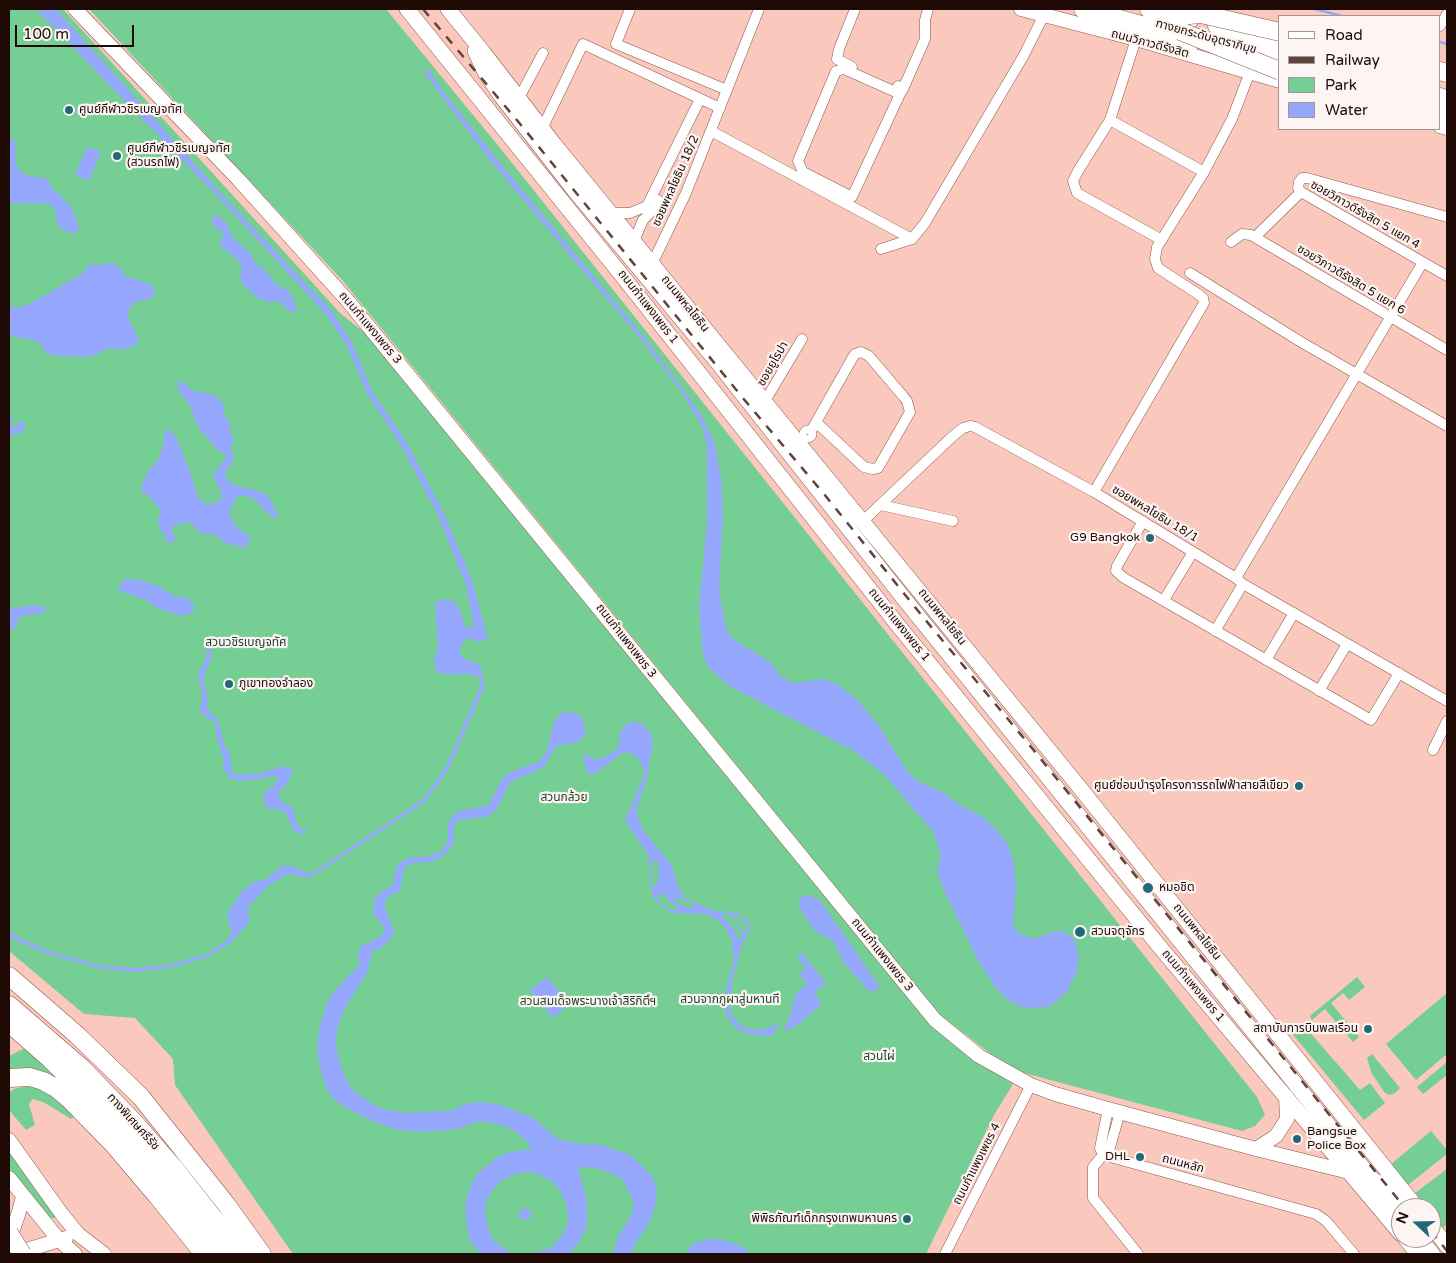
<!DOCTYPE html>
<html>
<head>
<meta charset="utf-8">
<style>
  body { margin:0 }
  #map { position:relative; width:1456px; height:1263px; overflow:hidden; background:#fac8bc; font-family:"Varela Round",sans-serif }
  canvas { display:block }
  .frame { position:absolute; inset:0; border:10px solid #1f0a06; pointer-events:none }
  .legend { position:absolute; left:1278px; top:15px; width:162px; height:115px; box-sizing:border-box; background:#fcf5f3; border:1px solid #a49794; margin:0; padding:6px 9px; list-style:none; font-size:15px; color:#1f0a06 }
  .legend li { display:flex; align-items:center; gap:10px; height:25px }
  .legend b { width:25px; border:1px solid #a49794 }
  .north { position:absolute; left:1391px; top:1198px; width:50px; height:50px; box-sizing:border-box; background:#fcf5f3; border:1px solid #a49794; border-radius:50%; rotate:291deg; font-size:14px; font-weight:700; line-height:20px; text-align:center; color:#1f0a06 }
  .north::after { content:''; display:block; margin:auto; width:18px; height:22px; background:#216977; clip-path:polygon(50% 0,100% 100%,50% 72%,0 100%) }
  .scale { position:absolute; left:15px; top:25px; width:119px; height:22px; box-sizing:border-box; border:2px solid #1f0a06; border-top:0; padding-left:6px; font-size:15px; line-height:18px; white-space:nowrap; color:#1f0a06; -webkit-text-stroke:4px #fcf5f3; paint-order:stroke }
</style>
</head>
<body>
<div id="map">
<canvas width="1456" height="1263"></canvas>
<div class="frame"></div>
<ul class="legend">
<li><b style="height:6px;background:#fff"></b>Road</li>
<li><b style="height:6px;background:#60433c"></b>Railway</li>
<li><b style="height:14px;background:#75ce93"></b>Park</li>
<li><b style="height:14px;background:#94a7fc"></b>Water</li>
</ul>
<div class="north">N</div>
<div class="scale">100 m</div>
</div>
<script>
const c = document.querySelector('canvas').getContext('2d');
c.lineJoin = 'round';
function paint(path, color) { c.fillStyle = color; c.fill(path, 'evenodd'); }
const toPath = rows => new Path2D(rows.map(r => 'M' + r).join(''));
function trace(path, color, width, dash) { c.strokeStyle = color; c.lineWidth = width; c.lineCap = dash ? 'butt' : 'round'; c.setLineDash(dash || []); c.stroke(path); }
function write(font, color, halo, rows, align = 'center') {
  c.font = font + ' "Varela Round","Noto Sans Thai",sans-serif'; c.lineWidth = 4.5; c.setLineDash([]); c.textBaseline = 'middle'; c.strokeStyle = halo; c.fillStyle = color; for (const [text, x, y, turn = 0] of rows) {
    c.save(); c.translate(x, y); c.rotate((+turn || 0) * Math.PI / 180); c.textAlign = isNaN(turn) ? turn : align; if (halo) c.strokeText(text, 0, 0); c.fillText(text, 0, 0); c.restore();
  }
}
paint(toPath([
  [9,9,63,9,340,313,371,338,930,1021,984,1065,1013,1084,994,1115,926,1254,293,1254,175,1085,173,1059,135,1018,84,1014,9,951],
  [89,9,386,9,496,143,1257,1097,1265,1115,1255,1126,1242,1131,1024,1073,991,1054,939,1014,343,281],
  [1357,977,1365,987,1349,1000,1343,993,1331,1003,1359,1037,1353,1042,1325,1009,1312,1020,1310,1016],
  [1447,993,1447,1054,1416,1080,1386,1044],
  [1299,1024,1304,1030,1306,1028,1360,1090,1370,1083,1385,1103,1364,1120,1290,1031],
  [27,1047,65,1082,9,1073,9,1056],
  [1372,1054,1400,1088,1395,1093,1389,1095,1384,1092,1371,1072,1367,1058],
  [1447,1062,1447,1075,1423,1094,1417,1087],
  [31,1085,50,1091,76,1114,71,1119,45,1103,33,1099,29,1104,35,1125,26,1130,9,1110,9,1093,14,1089],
  [1431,1131,1446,1149,1447,1154,1408,1185,1391,1164],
  [9,1149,58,1216,56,1218,51,1218,9,1169],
  [1447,1169,1447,1224,1443,1228,1431,1213,1431,1208,1427,1208,1415,1193]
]), '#75ce93');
paint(toPath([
  [36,9,56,9,227,200,331,310,351,341,373,393,408,445,443,511,473,583,488,639,478,642,473,639,466,639,460,647,460,654,465,659,480,665,485,686,448,770,425,802,310,878,288,874,265,888,259,896,250,904,248,911,250,921,230,943,208,957,169,968,133,972,100,968,50,955,15,940,9,936,9,931,18,937,51,952,100,965,133,968,168,965,207,954,227,940,232,932,229,924,227,913,236,901,241,892,255,881,265,880,282,866,290,866,311,874,423,799,445,768,481,685,479,677,469,674,441,674,436,671,434,661,438,648,435,605,437,601,448,599,454,602,462,614,464,625,469,628,474,626,466,585,437,513,402,447,368,395,346,344,326,314,221,200],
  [429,70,440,87,495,157,648,342,699,411,715,444,721,478,723,513,719,592,727,631,734,640,769,661,780,676,793,683,825,679,838,685,858,700,879,726,907,771,919,782,942,792,965,808,980,815,993,826,1008,844,1014,863,1016,886,1013,923,1018,933,1034,939,1055,931,1064,931,1074,939,1079,955,1077,971,1067,992,1049,1007,1024,1008,1009,1001,996,988,979,962,946,895,937,872,941,854,933,832,885,775,854,751,731,687,708,667,703,654,699,607,707,524,707,446,702,426,681,391,645,344,489,159,423,71],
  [9,135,15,141,16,166,21,172,29,176,47,179,52,188,71,206,79,227,76,234,62,230,56,221,55,208,48,204,33,203,11,204,9,202],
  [87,147,101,152,89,181,75,175],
  [217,215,227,224,232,237,251,254,255,263,265,270,277,285,288,290,294,301,297,312,292,312,277,301,269,302,256,297,241,282,241,265,236,258,219,245,224,234,214,226,211,219],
  [111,262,118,266,126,276,150,284,156,292,150,299,134,303,128,311,129,320,139,339,136,345,125,349,104,349,98,354,87,357,58,356,45,353,42,345,33,340,14,337,9,332,9,306,20,307,33,302,83,273,89,264,103,265],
  [180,380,191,389,198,392,210,393,218,398,223,404,225,416,229,421,231,434,234,438,231,448,234,458,231,465,226,470,225,476,230,482,240,487,265,493,271,500,278,517,273,518,254,499,243,495,237,497,229,512,233,523,241,531,250,536,249,543,244,548,223,542,218,536,212,534,205,534,199,532,190,522,175,525,172,529,172,533,176,538,173,543,168,542,159,527,158,519,161,512,159,508,148,495,143,493,141,487,149,469,157,462,163,447,165,430,170,430,176,438,189,469,199,499,208,505,221,500,221,490,215,480,214,473,227,457,217,449,198,427,190,406,179,391,177,384],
  [10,418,13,419,11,424,15,428,17,427,18,421,24,422,25,427,21,433,9,436],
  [125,579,141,580,155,585,177,597,187,598,193,603,195,608,189,614,182,616,159,609,146,600,120,591,119,586],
  [35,605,46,607,46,611,38,614,21,616,18,620,17,626,9,632,9,609],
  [208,647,211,649,211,659,203,678,208,699,207,709,218,720,224,743,230,756,232,773,240,775,263,773,282,766,293,770,287,784,278,793,280,800,294,809,295,820,301,830,307,829,304,835,294,831,286,813,277,809,269,809,264,802,263,796,268,789,275,785,278,776,241,781,231,779,223,768,224,760,216,735,216,728,214,721,203,715,200,710,203,696,198,678,200,670,204,664],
  [561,712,575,713,582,718,586,733,582,738,577,742,556,746,544,767,511,782,507,788,497,808,491,814,486,817,458,820,453,828,454,843,449,850,442,857,431,862,411,863,404,869,400,891,387,897,385,904,385,908,394,931,392,937,381,948,376,949,372,953,367,973,345,1008,338,1026,335,1042,343,1073,351,1089,375,1106,388,1110,404,1113,450,1111,468,1103,483,1102,504,1106,535,1119,556,1138,584,1145,598,1144,630,1155,642,1166,653,1177,657,1194,654,1210,647,1226,635,1244,631,1254,613,1254,618,1237,633,1212,634,1202,622,1179,608,1172,594,1167,578,1168,587,1201,587,1215,586,1228,581,1239,570,1254,528,1254,551,1248,562,1236,568,1223,568,1215,566,1204,560,1190,550,1180,536,1173,521,1172,510,1176,498,1183,489,1195,485,1208,487,1225,493,1240,509,1252,520,1254,481,1254,470,1241,466,1222,465,1205,470,1188,476,1175,498,1157,510,1152,532,1149,522,1136,514,1131,507,1127,492,1123,478,1121,459,1129,420,1132,395,1129,377,1123,343,1106,329,1095,324,1080,319,1063,317,1047,319,1032,323,1015,330,996,360,964,358,954,361,946,380,937,384,932,384,927,374,915,373,910,374,902,376,896,393,885,396,868,400,863,410,857,427,857,442,851,447,843,448,836,448,823,454,814,462,810,488,806,501,781,504,777,510,772,538,762,544,756,548,748,553,725],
  [635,722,643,723,643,725,649,731,653,741,647,778,636,810,643,830,671,864,677,884,685,898,716,912,723,911,739,914,748,920,750,926,749,931,741,948,732,982,729,1007,731,1014,740,1025,750,1029,761,1030,780,1024,772,1036,752,1035,743,1032,736,1028,727,1016,725,1008,725,995,734,960,732,941,725,927,715,918,705,914,671,913,657,903,652,895,648,855,625,820,644,776,644,770,638,758,632,754,624,752,593,775,588,774,583,757,585,754,594,759,599,759,612,753,618,748,620,733,624,727,628,723],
  [654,860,658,862,659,875,655,888,652,882,651,863],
  [660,893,663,893,670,902,677,906,679,910,671,910,661,904,657,899],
  [677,897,692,903,693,908,688,908,678,903,675,899],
  [723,913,730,915,734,919,743,937,741,941,729,923,721,915],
  [738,916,746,922,748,926,744,934,734,917],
  [807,895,819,899,880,987,871,993,843,962,834,942,815,931,799,907,800,898],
  [802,953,826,983,814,993,822,1003,798,1025,783,1032,790,1016,796,993,807,984,799,974,806,968,797,957],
  [547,977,569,1004,553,1018,530,990],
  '519 1214a6 6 0 1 1 12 0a6 6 0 1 1-12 0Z',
  [709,1239,725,1240,745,1248,749,1254,686,1254,692,1244]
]), '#94a7fc');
trace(toPath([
  [1315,9,1342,16],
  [1440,42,1447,44]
]), '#94a7fc', 2.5);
const street = toPath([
  [630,9,616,44,727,90],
  [1440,26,1447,14],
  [1136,39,1110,120,1204,172],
  [852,67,837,59,839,49,855,9],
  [898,86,903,89,925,39,925,20,928,9],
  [900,94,844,69,836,71,798,161,803,172,852,197,900,94,903,89],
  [519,98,543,53],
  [1110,120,1078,171,1073,181,1077,193,1162,240],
  [542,129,583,44,720,108],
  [711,131,912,239,925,223,1024,55,1044,15],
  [1301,192,1298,188,1299,182,1302,178,1307,178,1447,217],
  [610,213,630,213,647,206,700,99],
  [1255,237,1301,192,1447,276],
  [634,241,643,220,651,212,658,200],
  [1231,242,1242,234,1251,235,1447,350],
  [881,249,912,239],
  [652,264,686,193,759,9],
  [1190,273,1301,342,1447,426],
  [765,401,802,339],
  '804.5 434a3.5 3.5 0 1 1 7 0a3.5 3.5 0 1 1-7 0Z',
  [811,431,853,357,855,354,861,352,869,356,903,396,907,401,910,412,878,468,873,469,864,467,817,423],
  [1094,492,1204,303,1203,298,1198,294,1158,268,1155,259,1157,247,1204,172,1232,119,1250,72],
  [881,505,953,521],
  [863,521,953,436,963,428,970,426,975,427,1094,492,1236,578,1243,584,1447,701],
  [1143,521,1117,566,1116,571,1124,578,1371,720,1399,673],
  [1236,578,1423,262],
  [1164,600,1193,552],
  [1215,631,1243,584],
  [1266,660,1294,613],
  [1319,691,1347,644],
  [1433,750,1447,721],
  [1108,1109,1100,1148,1103,1155,1109,1151,1120,1112],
  [945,1254,1031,1085],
  [1138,1254,1093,1198,1093,1167,1103,1155,1316,1214,1326,1221,1354,1254]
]);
const secondary = toPath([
  [75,9,239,180,347,300,935,1020,979,1056,1031,1085,1055,1094,1108,1109,1256,1149,1349,1172],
  [1021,9,1136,39,1280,81],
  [1440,126,1447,128],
  [9,1140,61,1213,78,1234,104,1254],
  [1256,1149,1276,1136,1287,1119,1286,1096],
  [9,1178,59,1240,75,1254],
  [1374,1181,1401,1215],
  [1420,1238,1433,1254],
  [9,1241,18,1215,23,1197],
  [13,1254,66,1238]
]);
const primary = toPath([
  [407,9,624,278,901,629,1159,946,1401,1234],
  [448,9,483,52,554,144,1076,783,1417,1208],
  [475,51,485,72,501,96,574,190,718,363,905,600,1372,1179,1405,1198],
  [1431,1225,1447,1246],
  [1405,1238,1418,1254]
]);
const highway = toPath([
  [1083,9,1195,40],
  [1149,9,1190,19],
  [1217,26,1280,42],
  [1222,42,1280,56],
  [1440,71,1447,73],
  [1440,97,1447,100],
  [1440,116,1447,118],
  [9,976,77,1035,141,1097,226,1204,262,1254],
  [9,1005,82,1068,133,1121,175,1169,242,1254],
  [9,1023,50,1059,94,1102,148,1161,221,1254],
  [9,1078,30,1077,43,1081,56,1088,68,1098,113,1144,158,1197,204,1254]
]);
trace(street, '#8d574b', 11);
trace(secondary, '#8d574b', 15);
trace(primary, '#8d574b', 16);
trace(highway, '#8d574b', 19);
trace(street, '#fff', 10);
trace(secondary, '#fff', 14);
trace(primary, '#fff', 15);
trace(highway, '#fff', 18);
trace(toPath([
  [423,9,521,125,742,397,824,494,923,617,1027,742,1405,1208],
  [1431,1231,1447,1251]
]), '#60433c', 2.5, [9, 9]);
const highwayBridge = toPath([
  [1176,16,1201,14,1280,32],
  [1180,31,1280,71],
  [9,1233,22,1254]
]);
trace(highwayBridge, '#8d574b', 19, []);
trace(highwayBridge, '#fff', 18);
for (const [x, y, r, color] of [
  [69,110,5,"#216977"],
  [117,156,5,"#216977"],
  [1150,538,5,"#216977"],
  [229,684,5,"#216977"],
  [1299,786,5,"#216977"],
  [1148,888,6,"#216977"],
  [1080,932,6,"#216977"],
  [1368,1029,5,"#216977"],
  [1297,1139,5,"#216977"],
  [1140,1157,5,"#216977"],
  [907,1219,5,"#216977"]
]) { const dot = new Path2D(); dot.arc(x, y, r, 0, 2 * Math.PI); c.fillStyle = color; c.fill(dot); trace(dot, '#fcf5f3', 2); }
write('12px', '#1f0a06', '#fcf5f3', [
  ["ทางยกระดับอุตราภิมุข",1206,37,15],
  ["ถนนวิภาวดีรังสิต",1150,44,15],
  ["ซอยพหลโยธิน 18/2",676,181,-66],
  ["ซอยวิภาวดีรังสิต 5 แยก 4",1365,215,30],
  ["ซอยวิภาวดีรังสิต 5 แยก 6",1351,280,31],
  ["ถนนพหลโยธิน",685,304,51],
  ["ถนนกำแพงเพชร 1",648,307,52],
  ["ถนนกำแพงเพชร 3",370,328,50],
  ["ซอยยูโรปา",773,364,-60],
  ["ซอยพหลโยธิน 18/1",1155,514,31],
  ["ถนนพหลโยธิน",942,617,51],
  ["ถนนกำแพงเพชร 1",899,625,51],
  ["ถนนกำแพงเพชร 3",626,641,52],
  ["ถนนพหลโยธิน",1197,932,51],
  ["ถนนกำแพงเพชร 3",882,955,51],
  ["ถนนกำแพงเพชร 1",1193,986,50],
  ["ทางพิเศษศรีรัช",133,1122,48],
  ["ถนนกำแพงเพชร 4",977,1164,-63],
  ["ถนนหลัก",1183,1164,15]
]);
write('12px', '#1f0a06', '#fcf5f3', [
  ["ศูนย์กีฬาวชิรเบญจทัศ",79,110],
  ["ศูนย์กีฬาวชิรเบญจทัศ",127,149],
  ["(สวนรถไฟ)",127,163],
  ["G9 Bangkok",1140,538,"right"],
  ["ภูเขาทองจำลอง",239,684],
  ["ศูนย์ซ่อมบำรุงโครงการรถไฟฟ้าสายสีเขียว",1289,786,"right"],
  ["หมอชิต",1159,888],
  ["สวนจตุจักร",1091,932],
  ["สถาบันการบินพลเรือน",1358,1029,"right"],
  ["Bangsue",1307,1132],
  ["Police Box",1307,1146],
  ["DHL",1130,1157,"right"],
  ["พิพิธภัณฑ์เด็กกรุงเทพมหานคร",897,1219,"right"]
], 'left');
write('12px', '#1d432a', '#fcf5f3', [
  ["สวนวชิรเบญจทัศ",246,643],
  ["สวนกล้วย",564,798],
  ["สวนจากภูผาสู่มหานที",730,1000],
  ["สวนสมเด็จพระนางเจ้าสิริกิติ์ฯ",588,1002],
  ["สวนไผ่",879,1057]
]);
</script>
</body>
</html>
